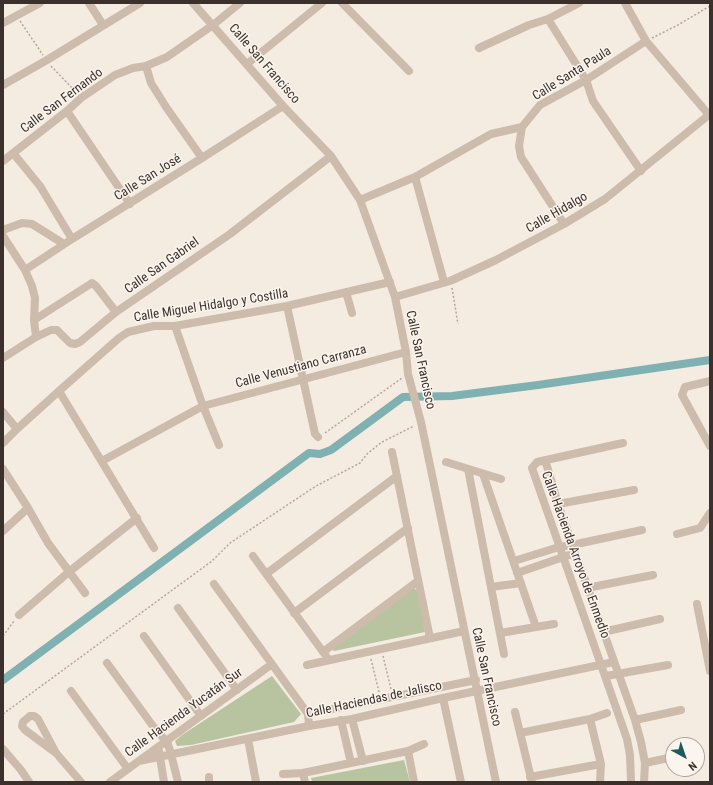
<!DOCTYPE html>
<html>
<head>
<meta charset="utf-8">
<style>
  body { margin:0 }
  #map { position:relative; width:713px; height:785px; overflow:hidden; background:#f4ebe1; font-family:"Roboto Condensed",sans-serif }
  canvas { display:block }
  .frame { position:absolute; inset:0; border:4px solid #3b302b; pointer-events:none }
  .north { position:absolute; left:665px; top:737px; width:40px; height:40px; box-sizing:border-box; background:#fbf5ee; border:1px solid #aea6a0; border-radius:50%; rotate:140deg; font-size:11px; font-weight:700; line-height:16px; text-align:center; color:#3b302b }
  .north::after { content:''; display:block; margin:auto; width:14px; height:18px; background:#1f5a5e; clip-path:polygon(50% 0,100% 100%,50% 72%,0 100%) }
</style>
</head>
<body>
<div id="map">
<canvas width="713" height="785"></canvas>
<div class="frame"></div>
<div class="north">N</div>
</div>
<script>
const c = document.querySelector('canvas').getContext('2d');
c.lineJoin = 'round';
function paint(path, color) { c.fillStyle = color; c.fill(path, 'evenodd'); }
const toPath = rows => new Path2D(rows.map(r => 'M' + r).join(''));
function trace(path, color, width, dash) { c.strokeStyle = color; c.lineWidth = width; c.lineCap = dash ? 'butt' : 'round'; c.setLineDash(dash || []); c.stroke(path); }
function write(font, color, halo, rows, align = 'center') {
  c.font = font + ' "Roboto Condensed",sans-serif'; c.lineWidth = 3; c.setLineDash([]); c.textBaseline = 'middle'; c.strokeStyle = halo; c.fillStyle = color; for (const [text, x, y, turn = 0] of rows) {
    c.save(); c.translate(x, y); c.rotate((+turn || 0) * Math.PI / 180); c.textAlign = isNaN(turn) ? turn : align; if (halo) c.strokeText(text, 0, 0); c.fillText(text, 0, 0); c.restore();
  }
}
paint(toPath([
  [414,588,418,592,425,632,334,651,331,649],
  [272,676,301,714,294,722,191,745,177,746,175,741,182,735],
  [404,760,410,782,312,782,311,778]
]), '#b8c4a0');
trace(toPath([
  [3,680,309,453,320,454,331,450,403,397,452,396,538,385,710,360]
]), '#7fb0b2', 8);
trace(toPath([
  [20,21,43,55],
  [652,38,678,25,710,6],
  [51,66,76,92],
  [452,288,458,324],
  [325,433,402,378],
  [3,636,14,621],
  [383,656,391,689],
  [371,659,379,692],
  [3,714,212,561,230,543,316,486,360,463,367,454,382,442,414,426]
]), '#b9a596', 1.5, [2, 2]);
trace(toPath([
  [89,3,103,25],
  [193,3,283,106,331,156,360,200,395,297,406,352,408,374,421,422,496,782],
  [342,3,409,71],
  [625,3,646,41,709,115],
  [548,19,586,80,593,101,641,171],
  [3,23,40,3],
  [479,48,529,25,548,19,579,3],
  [247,64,322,3],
  [146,66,151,83,166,107,202,158],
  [3,85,47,60,140,3],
  [67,111,130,204],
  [522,127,519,146,521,157,564,224],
  [13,153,40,186,72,239],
  [3,161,67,111,81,98,115,75,133,68,146,66,167,57,213,25,240,3],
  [415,177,444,282],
  [360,200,415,177,491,134,522,127,540,105,586,80,646,41],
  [3,230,22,223,32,224,64,244],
  [3,236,25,270,32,286,35,298,34,320,36,337],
  [25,270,72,239,202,158,283,106],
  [346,292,352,313],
  [395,297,450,281,496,260,564,224,605,199,710,114],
  [287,306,315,434,318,437],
  [34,320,92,283,96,286,116,312],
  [175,326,203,406,219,445],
  [3,358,36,337,51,330,57,330,70,343,75,344,80,342,116,312,230,234,331,156],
  [710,381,685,387,682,395,710,446],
  [59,391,154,548],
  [3,412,17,429],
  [3,443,17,429,59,391,119,338,128,332,154,326,175,326,287,306,390,282],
  [623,443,537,462,532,468,627,739,630,755,631,782],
  [392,452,430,638],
  [102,461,203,406,406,352],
  [542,461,545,462,547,466,558,504,635,720,641,742,645,763,644,782],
  [446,462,501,479],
  [3,469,28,508,48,543,85,593],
  [468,469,504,654],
  [483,474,536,627],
  [558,504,634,490],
  [3,531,28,508],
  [677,534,700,528,710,513],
  [253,556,329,660],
  [514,561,559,547,572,545,642,530],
  [517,573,575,553],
  [266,574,397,476],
  [214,584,308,714,309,726],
  [491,587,521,583],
  [587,588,653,575],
  [697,604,710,671],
  [178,608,237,690],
  [294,613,408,528],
  [19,615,70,571,137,518],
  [603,632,660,619],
  [500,633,554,624],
  [144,636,201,716],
  [323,652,418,581],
  [107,663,158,733,167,741,171,754,178,782],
  [307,665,464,631],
  [606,676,668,665],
  [71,691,128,769],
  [443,698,461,782],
  [515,712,532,782],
  [308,714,476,680],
  [352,719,363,761],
  [590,719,601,764,600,782],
  [341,720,351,763],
  [635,720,681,710],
  [520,733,590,719,607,713],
  [248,739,256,782],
  [3,749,21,770,29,782],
  [159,751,164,782],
  [408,751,414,782],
  [56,753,38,719,34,716,30,716,23,722,22,726,25,730,56,753,81,782],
  [139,761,309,726,352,719,443,698,614,662],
  [645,763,673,757],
  [303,773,305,782],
  [283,774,303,773,408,751,424,744],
  [209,777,209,782],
  [530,777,601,764],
  [110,782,272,664]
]), '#cdbbac', 8);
write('13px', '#3b302b', '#fbf5ee', [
  ["Calle San Francisco",264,64,49],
  ["Calle Santa Paula",572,74,-32],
  ["Calle San Fernando",62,101,-37],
  ["Calle San José",148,178,-32],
  ["Calle Hidalgo",557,213,-30],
  ["Calle San Gabriel",162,266,-35],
  ["Calle Miguel Hidalgo y Costilla",211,306,-9],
  ["Calle San Francisco",420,360,78],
  ["Calle Venustiano Carranza",301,367,-15],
  ["Calle Hacienda Arroyo de Enmedio",575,555,70],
  ["Calle San Francisco",486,677,78],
  ["Calle Haciendas de Jalisco",374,700,-12],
  ["Calle Hacienda Yucatán Sur",184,713,-36]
]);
</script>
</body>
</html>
